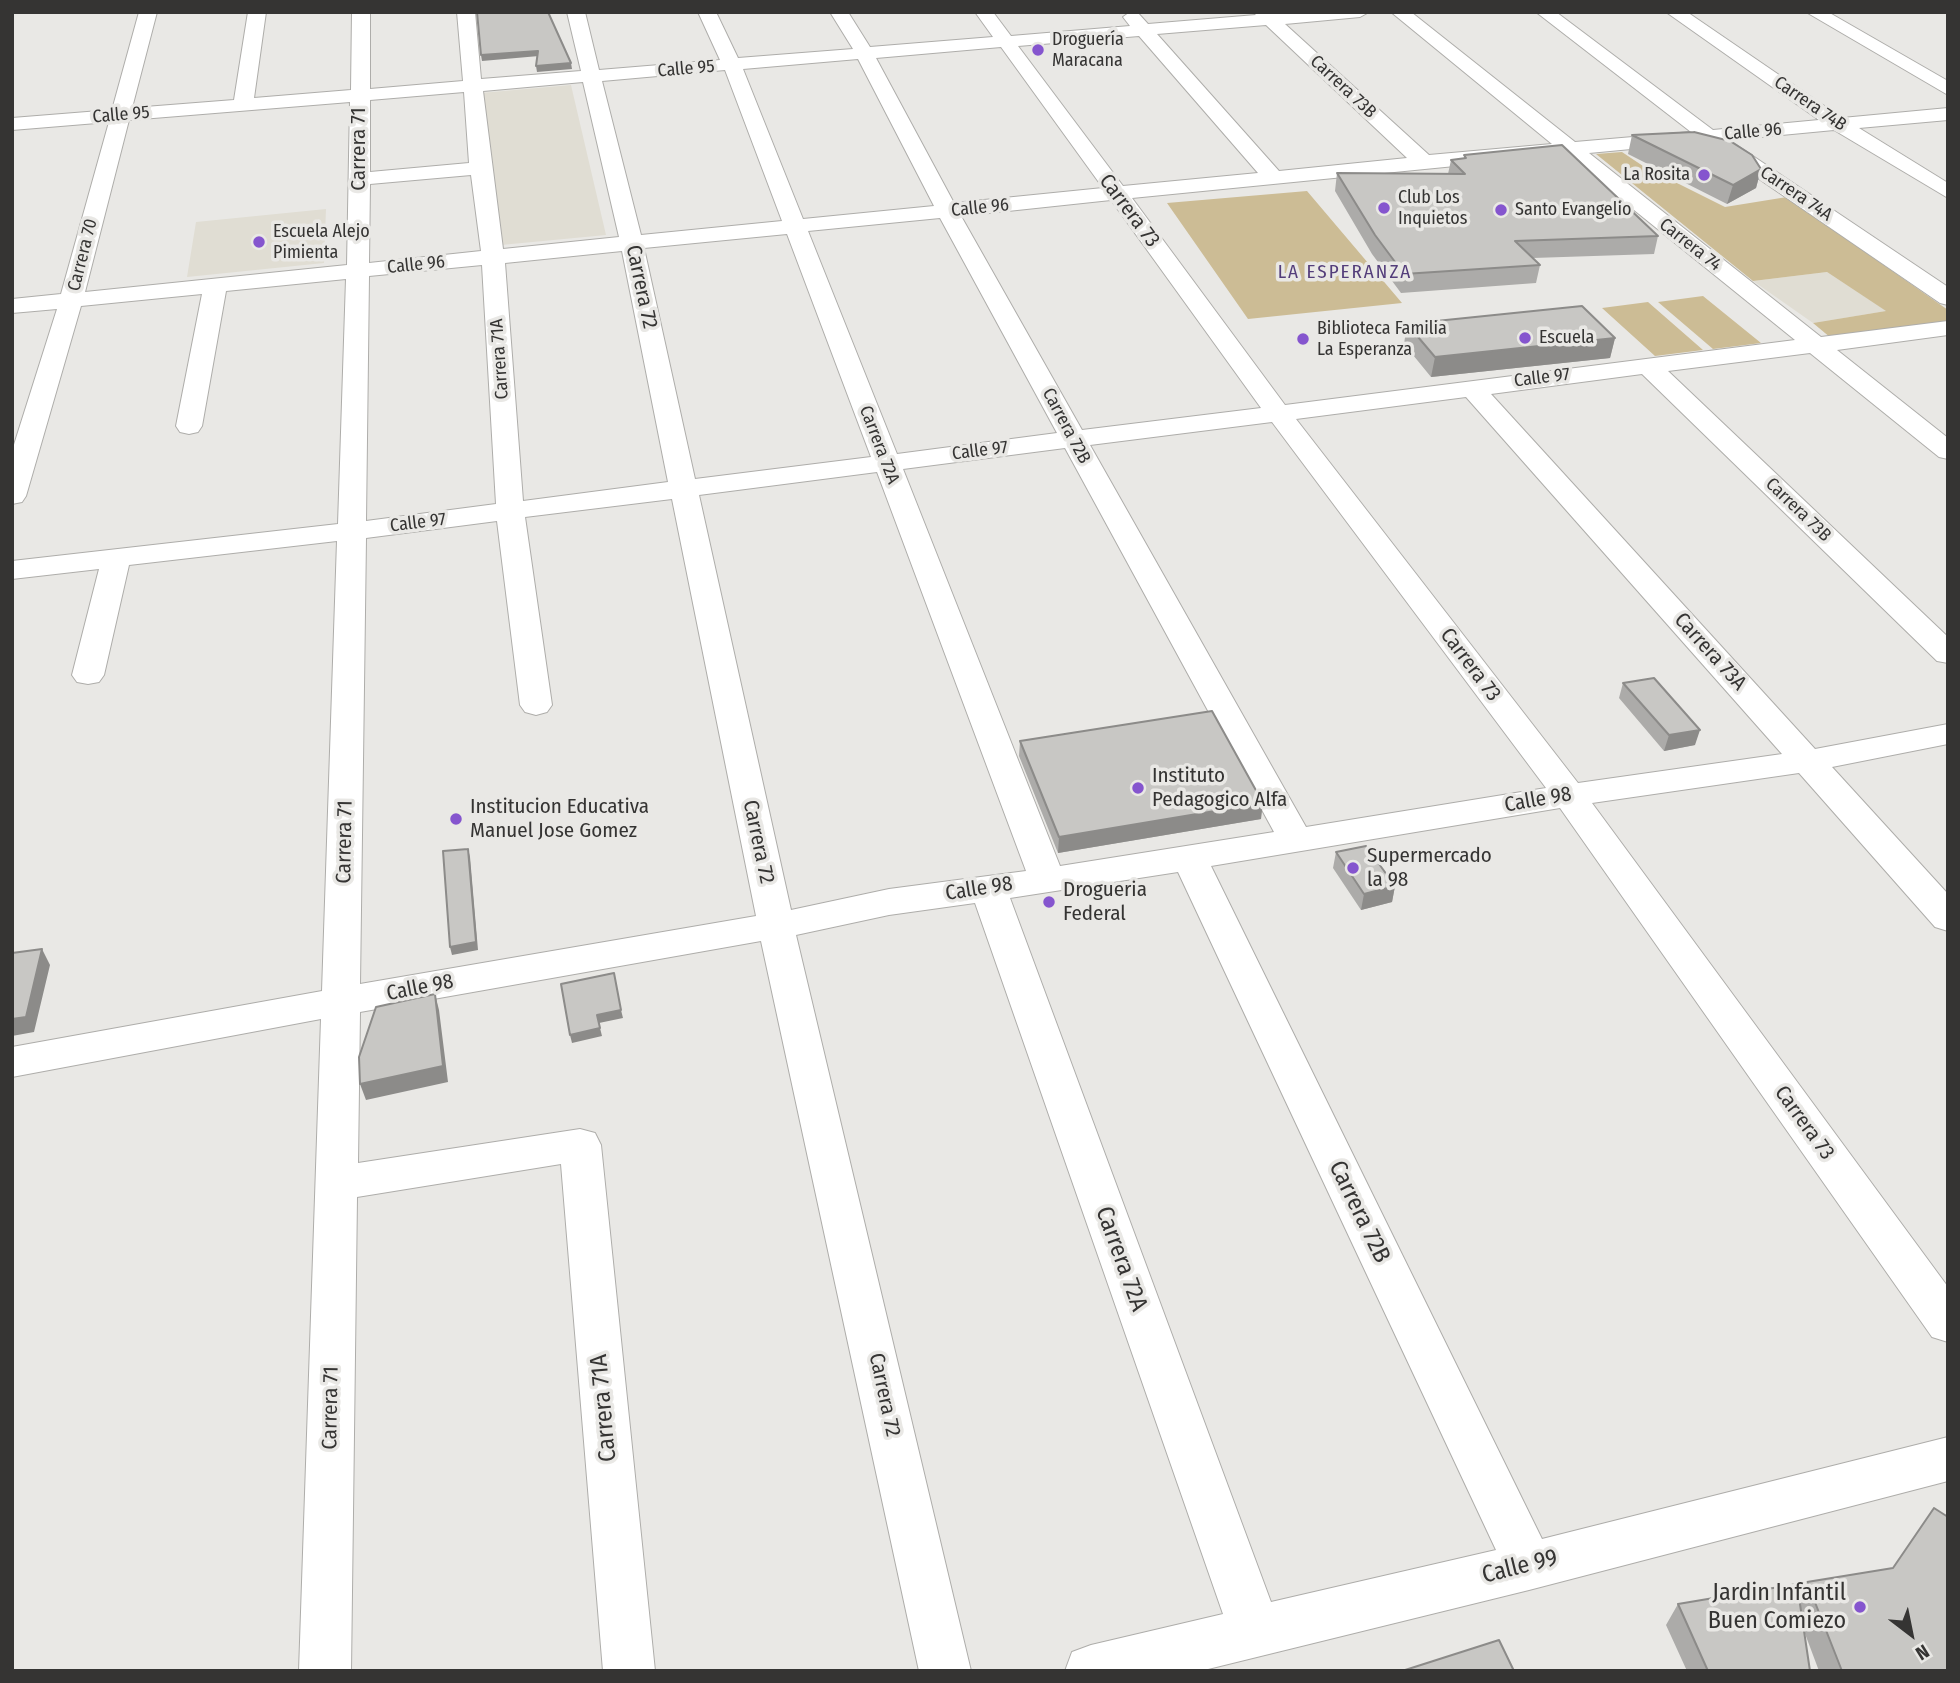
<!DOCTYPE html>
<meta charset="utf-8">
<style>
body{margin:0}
#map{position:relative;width:1960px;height:1683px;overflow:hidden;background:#e9e8e5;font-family:"Fira Sans Condensed",sans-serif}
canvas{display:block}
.frame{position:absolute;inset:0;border:14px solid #353433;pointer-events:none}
.north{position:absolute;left:1876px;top:1599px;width:70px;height:70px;-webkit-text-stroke:5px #e9e8e5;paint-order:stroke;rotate:148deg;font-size:19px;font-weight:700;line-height:28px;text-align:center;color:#353433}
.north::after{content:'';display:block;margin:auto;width:24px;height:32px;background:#353433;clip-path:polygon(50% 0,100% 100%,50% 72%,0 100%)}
</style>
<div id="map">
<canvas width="1960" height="1683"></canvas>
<div class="frame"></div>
<div class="north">N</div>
</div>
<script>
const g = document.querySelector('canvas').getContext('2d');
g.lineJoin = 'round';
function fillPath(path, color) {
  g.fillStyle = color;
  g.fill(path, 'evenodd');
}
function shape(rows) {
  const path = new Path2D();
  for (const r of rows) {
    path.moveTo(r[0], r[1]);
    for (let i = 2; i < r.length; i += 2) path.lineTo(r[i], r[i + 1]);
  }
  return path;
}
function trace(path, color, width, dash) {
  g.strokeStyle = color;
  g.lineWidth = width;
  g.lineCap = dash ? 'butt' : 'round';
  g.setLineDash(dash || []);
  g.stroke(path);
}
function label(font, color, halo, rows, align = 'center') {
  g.font = font + ' "Fira Sans Condensed",sans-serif';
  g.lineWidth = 7;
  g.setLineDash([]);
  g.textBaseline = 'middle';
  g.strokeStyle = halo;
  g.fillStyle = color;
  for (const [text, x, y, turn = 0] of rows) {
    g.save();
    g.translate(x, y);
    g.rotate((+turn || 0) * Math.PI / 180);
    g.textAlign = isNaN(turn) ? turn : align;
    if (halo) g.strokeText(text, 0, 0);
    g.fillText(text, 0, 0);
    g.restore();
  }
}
fillPath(shape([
 [571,85,606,235,501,245,481,93],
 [326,209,324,263,187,277,196,222],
 [1827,272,1887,311,1813,323,1753,281]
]), '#e0ddd3');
fillPath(shape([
 [1622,152,1643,166,1725,207,1787,197,1948,310,1948,323,1831,338,1813,323,1886,311,1827,272,1753,281,1596,154],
 [1307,191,1402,303,1248,319,1167,203],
 [1703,296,1761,343,1713,349,1658,302],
 [1648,302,1703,350,1655,356,1602,308]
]), '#ccbc95');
const minor = shape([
 [139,12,157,12,132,108,234,100,248,12,266,12,254,98,351,90,352,12,370,12,370,89,463,81,457,12,475,12,481,79,581,71,567,12,585,12,599,70,720,60,698,12,716,12,738,58,853,49,830,12,848,12,870,47,993,37,975,12,993,12,1011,36,1130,26,1123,17,1130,12,1138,13,1148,24,1256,15,1253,12,1369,12,1360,17,1285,24,1429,155,1552,144,1391,12,1411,12,1575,142,1691,132,1536,12,1556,12,1713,130,1819,120,1666,12,1687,12,1842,118,1948,108,1948,120,1859,128,1948,183,1948,198,1834,130,1729,140,1948,287,1948,305,1940,303,1705,142,1589,153,1821,337,1948,321,1948,335,1837,350,1948,438,1948,459,1939,457,1810,353,1668,371,1948,637,1948,663,1937,661,1642,374,1491,394,1815,749,1948,724,1948,744,1832,767,1948,894,1948,931,1935,927,1799,773,1592,803,1948,1287,1948,1342,1932,1337,1560,808,1211,866,1542,1539,1948,1437,1948,1481,1529,1590,1200,1671,1065,1671,1072,1652,1091,1645,1223,1614,975,903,889,915,796,935,971,1671,919,1671,761,941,360,1012,358,1163,580,1129,595,1133,601,1145,655,1671,603,1671,561,1164,357,1197,351,1671,299,1671,321,1019,12,1077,12,1047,322,991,337,541,129,565,104,675,99,682,88,684,77,682,72,675,99,569,12,579,12,561,338,524,346,279,226,291,202,426,198,432,189,434,180,432,176,426,202,294,81,306,26,496,22,502,12,504,12,451,57,309,12,313,12,299,61,294,109,122,12,130,12,118,112,110,139,12],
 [1266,25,1407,158,1279,171,1157,34,1266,25],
 [1139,36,1258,173,1123,186,1018,46,1139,36],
 [1001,47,1103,188,954,203,876,58,1001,47],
 [858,59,934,206,803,219,743,69,858,59],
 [725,70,782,221,641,235,602,81,725,70],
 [583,82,619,237,503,249,483,91,583,82],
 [464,92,469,163,370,172,370,100,464,92],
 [350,102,347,265,85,292,129,120,350,102],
 [1566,155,1795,340,1285,405,1132,198,1566,155],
 [471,175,481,251,369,263,370,184,471,175],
 [1111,200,1261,408,1082,430,961,216,1111,200],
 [940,218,1057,433,897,454,808,231,940,218],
 [787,234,871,457,695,479,644,248,787,234],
 [622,251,668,482,523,501,505,263,622,251],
 [482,265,496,504,366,521,369,276,482,265],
 [1466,397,1782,754,1578,783,1296,419,1466,397],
 [1272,422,1546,788,1306,827,1090,445,1272,422],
 [1065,448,1274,832,1060,866,903,469,1065,448],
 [877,472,1026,871,889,889,791,910,699,495,877,472],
 [672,499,756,916,360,984,366,538,497,521,520,705,525,712,536,715,547,712,552,705,525,517,672,499],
 [1178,872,1496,1550,1271,1602,1010,898,1178,872],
 [1806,12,1828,12,1948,81,1948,95,1806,12]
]);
trace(minor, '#aeadaa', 2);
fillPath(minor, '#fff');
fillPath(shape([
 [1632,135,1761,169,1756,188,1727,204,1628,154],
 [1464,155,1658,236,1654,254,1533,258,1540,265,1536,283,1401,293,1372,254,1335,191,1337,173,1448,174,1451,160,1464,158],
 [1407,324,1615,338,1610,358,1431,377,1404,344],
 [1623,683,1695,745,1664,751,1619,698],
 [1020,741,1261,819,1058,853,1019,756],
 [1336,852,1395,886,1392,902,1361,910,1333,868],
 [1807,1582,1948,1671,1819,1671,1804,1631,1810,1671,1687,1671,1666,1625,1678,1604,1798,1596]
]), '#acaba9');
fillPath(shape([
 [538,51,539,56,482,61,481,55],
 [571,63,572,69,537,72,536,66],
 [1761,169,1756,188,1727,204,1733,185],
 [1615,338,1610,358,1431,377,1435,357],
 [1700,730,1695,745,1664,751,1669,735],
 [1263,803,1261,819,1058,853,1059,837],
 [468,849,470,857,478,950,452,955,450,947],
 [1395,886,1392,902,1361,910,1364,894],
 [42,949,50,965,34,1032,12,1036,12,1019],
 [435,994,439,1010,448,1082,366,1100,360,1084],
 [621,1010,623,1018,599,1023,597,1015],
 [600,1028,602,1036,572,1043,570,1035]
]), '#8c8b89');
const building = shape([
 [477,12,548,12,571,63,536,66,538,51,481,55,477,12],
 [1694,132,1730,141,1752,155,1761,169,1733,185,1632,135,1694,132],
 [1562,145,1658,236,1515,241,1540,265,1404,274,1375,235,1337,173,1465,174,1451,160,1466,158,1464,155,1562,145],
 [1582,306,1615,338,1435,357,1407,324,1582,306],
 [1654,678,1700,730,1669,735,1623,683,1654,678],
 [1212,711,1263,803,1059,837,1020,741,1212,711],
 [1366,846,1395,886,1364,894,1336,852,1366,846],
 [468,849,476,942,450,947,443,851,468,849],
 [42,949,26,1017,12,1019,12,953,42,949],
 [614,973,621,1010,597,1015,600,1028,570,1035,561,984,614,973],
 [435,994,443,1066,360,1084,359,1057,376,1007,435,994],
 [1934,1508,1948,1517,1948,1671,1842,1671,1807,1582,1893,1568,1934,1508],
 [1797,1584,1810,1671,1708,1671,1678,1604,1797,1584],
 [1499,1640,1514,1671,1402,1671,1499,1640]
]);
fillPath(building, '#c8c7c4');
trace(building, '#8c8b89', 2);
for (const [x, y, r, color] of [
 [1038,50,7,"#8555ce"],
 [1704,175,7,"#8555ce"],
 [1384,208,7,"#8555ce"],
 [1501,210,7,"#8555ce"],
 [259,242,7,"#8555ce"],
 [1525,338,7,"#8555ce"],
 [1303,339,7,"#8555ce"],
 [1138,788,7,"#8555ce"],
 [456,819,7,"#8555ce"],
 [1353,868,7,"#8555ce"],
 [1049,902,7,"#8555ce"],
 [1860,1607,7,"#8555ce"]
]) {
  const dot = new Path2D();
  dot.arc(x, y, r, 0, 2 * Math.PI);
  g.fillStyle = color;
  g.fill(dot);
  trace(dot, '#e9e8e5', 2.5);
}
label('18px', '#353433', '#e9e8e5', [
 ["Droguería",1052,40],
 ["Maracana",1052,61],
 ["La Rosita",1690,175,"right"],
 ["Club Los",1398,198],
 ["Inquietos",1398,219],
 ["Santo Evangelio",1515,210],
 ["Escuela Alejo",273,232],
 ["Pimienta",273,253],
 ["Biblioteca Familia",1317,329],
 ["La Esperanza",1317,350],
 ["Escuela",1539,338]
], 'left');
label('18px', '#353433', '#e9e8e5', [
 ["Calle 95",686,69,-5],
 ["Carrera 73B",1343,87,43],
 ["Carrera 74B",1810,104,34],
 ["Calle 95",121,115,-5],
 ["Calle 96",1753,132,-5],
 ["Carrera 74A",1796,194,34],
 ["Calle 96",980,208,-6],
 ["Carrera 74",1690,245,38],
 ["Carrera 70",83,255,-76],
 ["Calle 96",416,265,-6],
 ["Carrera 71A",500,359,-94],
 ["Calle 97",1542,378,-7],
 ["Carrera 72B",1066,426,62],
 ["Carrera 72A",879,445,69],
 ["Calle 97",980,451,-7],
 ["Carrera 73B",1798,510,44],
 ["Calle 97",418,523,-7]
]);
g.letterSpacing = '2px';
label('19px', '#533d7a', '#e9e8e5', [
 ["LA ESPERANZA",1345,273]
]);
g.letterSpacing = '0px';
label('21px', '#353433', '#e9e8e5', [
 ["Carrera 71",359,149,-90],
 ["Carrera 73",1129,211,53],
 ["Carrera 72",641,287,78],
 ["Carrera 73A",1710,652,48],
 ["Carrera 73",1470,665,53],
 ["Calle 98",1538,800,-10],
 ["Carrera 71",345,842,-89],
 ["Carrera 72",758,842,78],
 ["Calle 98",979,889,-9],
 ["Calle 98",420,988,-11],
 ["Carrera 73",1804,1123,54],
 ["Carrera 72",884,1395,78],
 ["Carrera 71",331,1408,-89]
]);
label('21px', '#353433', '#e9e8e5', [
 ["Instituto",1152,776],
 ["Pedagogico Alfa",1152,800],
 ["Institucion Educativa",470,807],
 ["Manuel Jose Gomez",470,831],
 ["Supermercado",1367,856],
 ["la 98",1367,880],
 ["Drogueria",1063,890],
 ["Federal",1063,914]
], 'left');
label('24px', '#353433', '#e9e8e5', [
 ["Carrera 72B",1359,1212,64],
 ["Carrera 72A",1121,1259,70],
 ["Carrera 71A",604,1408,-95],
 ["Calle 99",1520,1567,-14]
]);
label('24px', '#353433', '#e9e8e5', [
 ["Jardin Infantil",1846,1593],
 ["Buen Comiezo",1846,1621]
], 'right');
</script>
